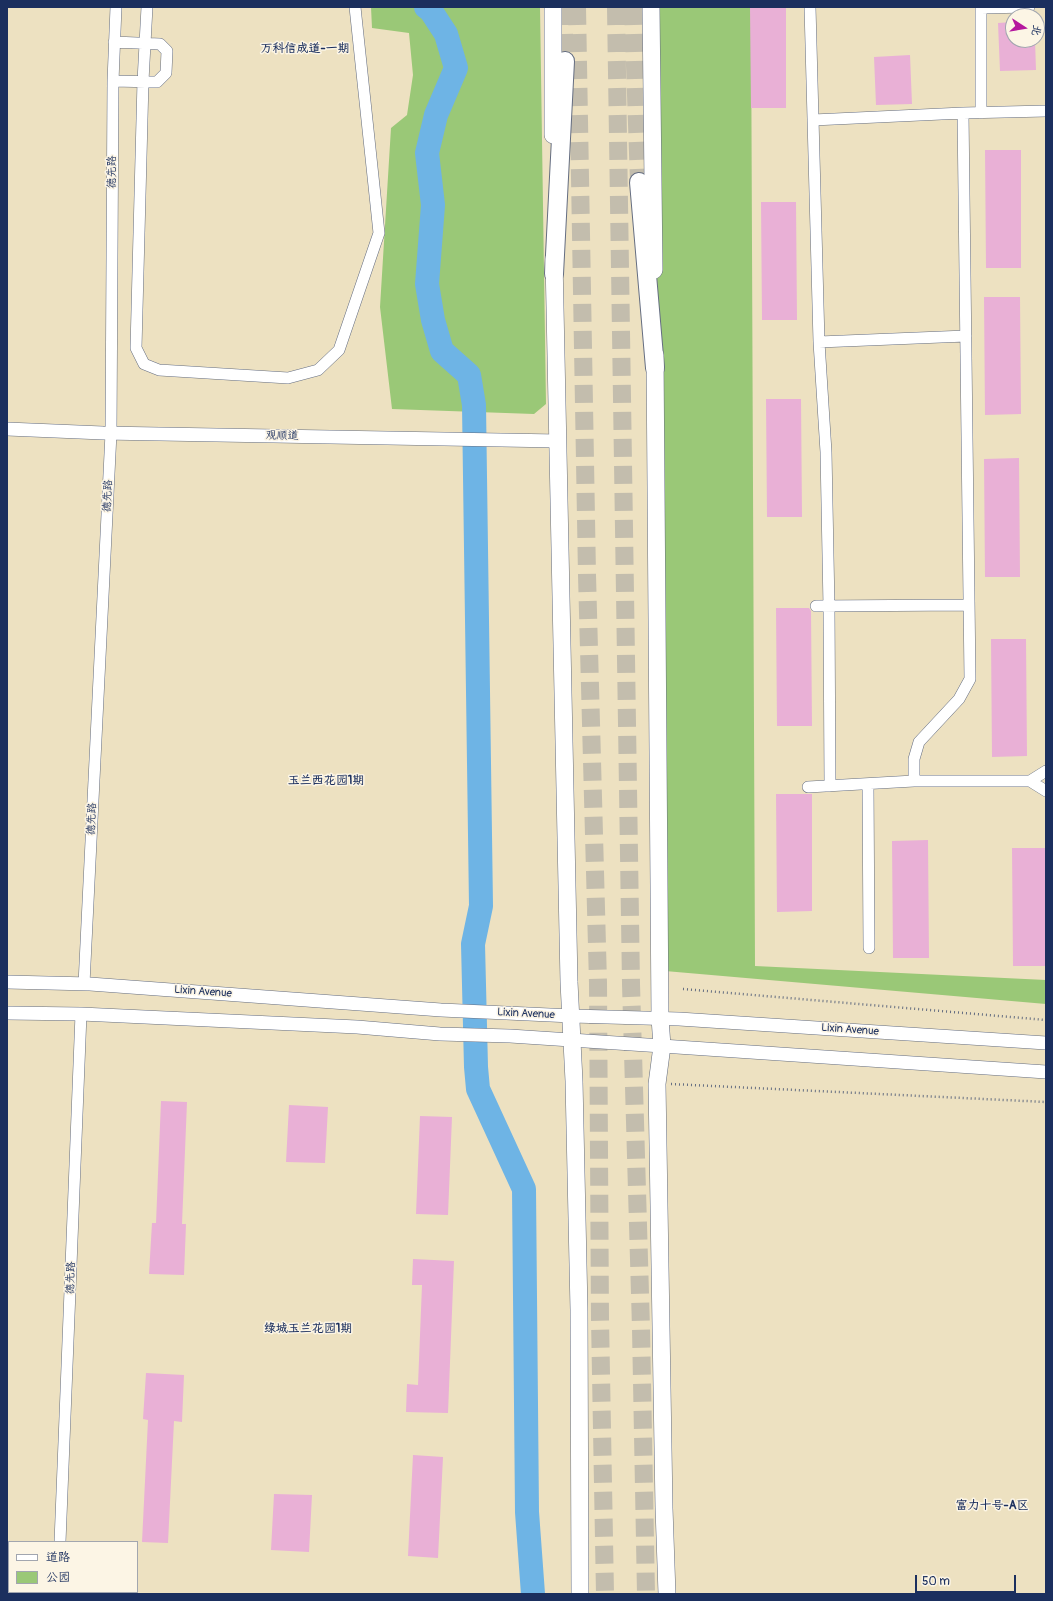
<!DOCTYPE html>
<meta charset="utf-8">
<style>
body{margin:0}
#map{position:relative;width:1053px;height:1601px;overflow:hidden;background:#ede1c1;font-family:Pangolin,"LXGW WenKai TC",sans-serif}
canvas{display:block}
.frame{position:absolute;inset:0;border:8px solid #1b2f5e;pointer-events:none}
.legend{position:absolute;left:8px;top:1541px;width:130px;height:52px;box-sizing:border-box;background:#fcf5e5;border:1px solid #a2a6af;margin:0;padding:5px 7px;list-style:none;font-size:12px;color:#1b2f5e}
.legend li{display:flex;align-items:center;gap:8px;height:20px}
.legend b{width:20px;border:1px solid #a2a6af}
.north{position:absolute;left:1005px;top:8px;width:40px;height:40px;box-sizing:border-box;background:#fcf5e5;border:1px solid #a2a6af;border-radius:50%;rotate:102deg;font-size:11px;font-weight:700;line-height:16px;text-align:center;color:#1b2f5e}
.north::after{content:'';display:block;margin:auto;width:14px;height:18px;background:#b5179e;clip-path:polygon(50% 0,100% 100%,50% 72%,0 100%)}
.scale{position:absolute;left:915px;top:1575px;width:101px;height:18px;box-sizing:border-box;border:2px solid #1b2f5e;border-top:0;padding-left:5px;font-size:12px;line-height:14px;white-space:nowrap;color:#1b2f5e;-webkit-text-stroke:3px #fcf5e5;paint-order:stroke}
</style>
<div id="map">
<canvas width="1053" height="1601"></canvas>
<div class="frame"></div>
<ul class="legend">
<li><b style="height:5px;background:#fff"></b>道路</li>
<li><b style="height:11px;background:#9ac877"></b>公园</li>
</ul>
<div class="north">北</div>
<div class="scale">50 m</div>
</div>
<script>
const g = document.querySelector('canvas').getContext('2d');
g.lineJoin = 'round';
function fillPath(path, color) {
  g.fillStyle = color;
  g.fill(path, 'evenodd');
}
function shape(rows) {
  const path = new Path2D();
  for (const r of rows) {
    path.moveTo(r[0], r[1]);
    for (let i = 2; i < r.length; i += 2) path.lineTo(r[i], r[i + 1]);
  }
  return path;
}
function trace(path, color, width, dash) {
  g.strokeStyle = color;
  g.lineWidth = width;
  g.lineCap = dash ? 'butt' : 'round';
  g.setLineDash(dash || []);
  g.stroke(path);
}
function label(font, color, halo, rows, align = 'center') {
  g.font = font + ' Pangolin,"LXGW WenKai TC",sans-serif';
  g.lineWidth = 3;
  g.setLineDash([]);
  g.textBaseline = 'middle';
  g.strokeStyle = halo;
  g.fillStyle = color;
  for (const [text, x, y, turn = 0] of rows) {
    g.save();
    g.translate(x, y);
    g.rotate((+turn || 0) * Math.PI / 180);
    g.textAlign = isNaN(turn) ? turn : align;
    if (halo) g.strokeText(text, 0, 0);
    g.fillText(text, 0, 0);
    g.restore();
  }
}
fillPath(shape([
 [371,7,540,7,546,404,534,414,392,409,380,307,391,128,407,115,413,75,409,33,372,28],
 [654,7,751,7,755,966,1046,980,1046,1004,665,971]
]), '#9ac877');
trace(shape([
 [426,7,431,11,446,34,456,68,436,115,427,153,433,205,427,284,433,320,442,351,469,375,474,405,481,906,473,944,476,1067,478,1089,524,1189,527,1512,533,1594]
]), '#6eb4e5', 24);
fillPath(shape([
 [750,7,786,7,786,108,751,108],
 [1013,22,1013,40,1035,40,1036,70,1000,71,998,23],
 [910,55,912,104,876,105,874,57],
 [985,150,1021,150,1021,268,986,268],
 [761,202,796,202,797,320,762,320],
 [984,297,1020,297,1021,414,985,415],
 [766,399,801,399,802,517,767,517],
 [1019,458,1020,577,985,577,984,459],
 [776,608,809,608,811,611,812,726,777,726],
 [991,639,1026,639,1027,756,992,757],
 [776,794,812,794,812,911,777,912],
 [928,840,929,958,893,958,892,841],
 [1012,848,1046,848,1046,966,1013,966],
 [161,1101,187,1102,182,1224,186,1224,184,1275,149,1274,152,1223,156,1223],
 [289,1105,328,1107,325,1163,286,1162],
 [420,1116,452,1117,448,1215,416,1214],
 [413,1259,454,1261,448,1413,406,1412,407,1384,418,1385,422,1285,412,1285],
 [146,1373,184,1375,182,1422,174,1421,168,1543,142,1542,148,1420,143,1419],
 [413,1455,443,1457,438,1558,408,1556],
 [274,1494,312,1495,309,1552,271,1550]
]), '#e9b0d6');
trace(shape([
 [563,7,565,61],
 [577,7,587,575,598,983,600,1319,605,1594],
 [616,7,631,984,641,1328,646,1594],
 [633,7,639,182]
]), '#c3bdad', 18, [18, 9]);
const minor = shape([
 [147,7,143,81,136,348,144,364,159,370,288,378,318,370,339,350,379,233,355,7],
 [810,7,819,342,966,336],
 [981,8,1029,7],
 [113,81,157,82,166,73,167,51,160,44,114,42],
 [981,113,981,7],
 [813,120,963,113,1046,111],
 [819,342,826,452,829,607,830,786],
 [816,606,969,605],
 [914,781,914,759,919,742,959,699,970,679,963,113],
 [1030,781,1046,771],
 [868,784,869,948],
 [808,787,914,781,1030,781,1046,791],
 [84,984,111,433,113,81,116,7],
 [60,1542,81,1014],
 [58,1594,58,1592]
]);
const tertiary = shape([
 [7,429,103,433,558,441],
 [7,982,90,984,441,1010,572,1016,679,1019,1046,1043],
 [7,1013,81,1014,357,1027,440,1034,510,1036,662,1046,1046,1072],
 [7,1590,9,1590],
 [92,1592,129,1594]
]);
const primary = shape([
 [553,7,553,135],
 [651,7,654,270],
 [554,259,569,982,574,1081,579,1310,580,1594],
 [655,355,660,1018,662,1046,657,1084,664,1508,667,1594]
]);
const trunk = shape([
 [639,182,655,368],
 [554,274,565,61]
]);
trace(minor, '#646d81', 12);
trace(tertiary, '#646d81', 14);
trace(primary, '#646d81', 18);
trace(trunk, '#646d81', 20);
trace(shape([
 [683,989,1046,1020],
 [671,1084,1046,1102]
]), '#646d81', 2.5, [1, 3]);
trace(minor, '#fff', 11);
trace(tertiary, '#fff', 13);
trace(primary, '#fff', 17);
trace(trunk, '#fff', 18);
label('11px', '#1b2f5e', '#fcf5e5', [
 ["德先路",112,172,-90],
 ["观顺道",282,436,1],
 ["德先路",108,496,-87],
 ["德先路",92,819,-87],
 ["Lixin Avenue",203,992,4],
 ["Lixin Avenue",526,1014,3],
 ["Lixin Avenue",850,1030,4],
 ["德先路",71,1278,-88]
]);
label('bold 12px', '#1b2f5e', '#fcf5e5', [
 ["万科信成道-一期",305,49],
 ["玉兰西花园1期",326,781],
 ["绿城玉兰花园1期",308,1329],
 ["富力十号-A区",992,1506]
]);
</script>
